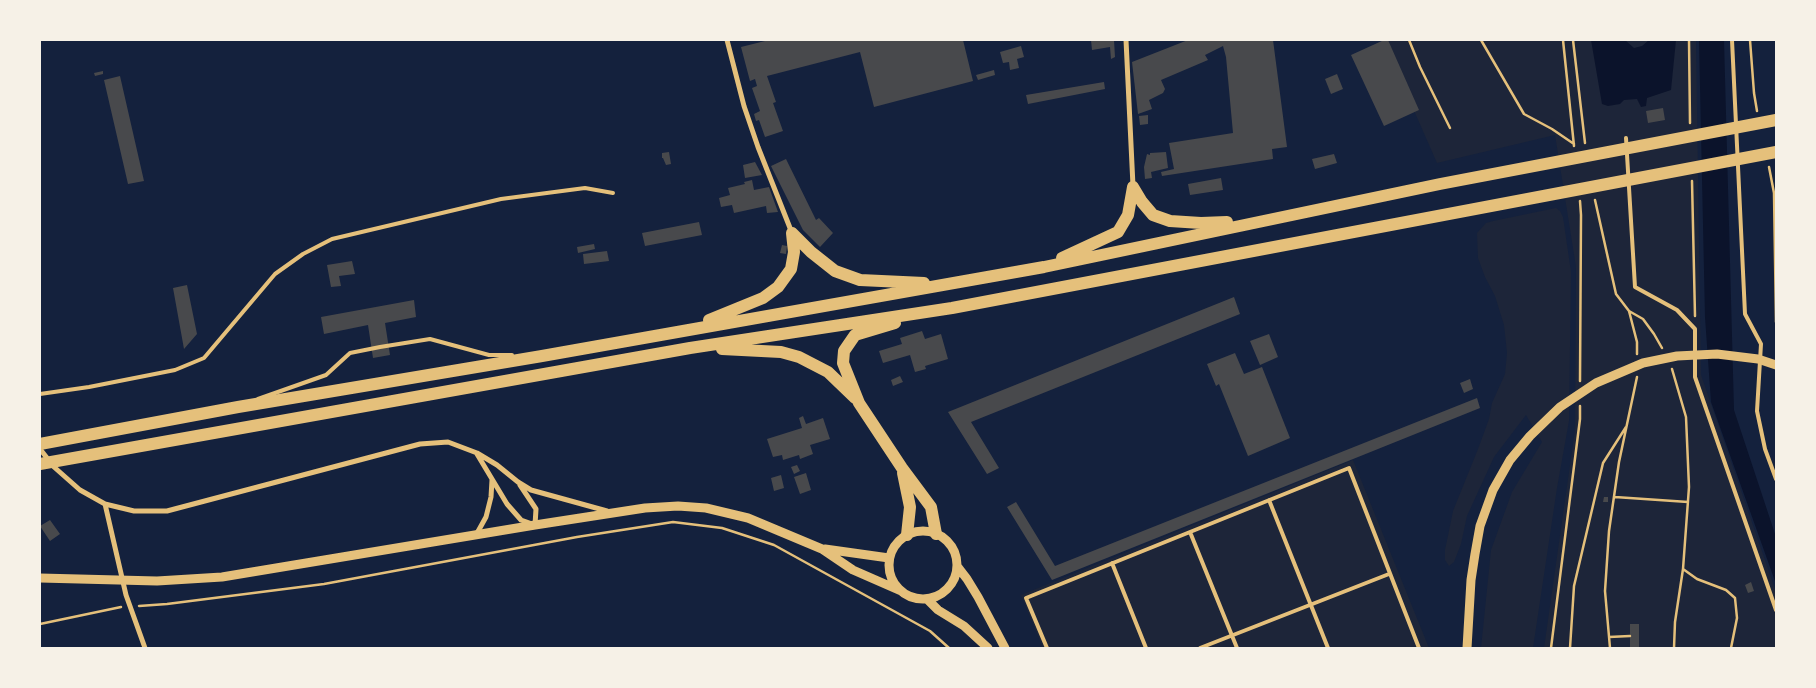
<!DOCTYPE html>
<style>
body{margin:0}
#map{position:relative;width:1816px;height:688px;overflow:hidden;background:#14213d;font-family:"PT Sans Narrow",sans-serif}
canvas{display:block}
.frame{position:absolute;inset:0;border:41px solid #f6f1e7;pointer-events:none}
</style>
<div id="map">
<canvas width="1816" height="688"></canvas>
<div class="frame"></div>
</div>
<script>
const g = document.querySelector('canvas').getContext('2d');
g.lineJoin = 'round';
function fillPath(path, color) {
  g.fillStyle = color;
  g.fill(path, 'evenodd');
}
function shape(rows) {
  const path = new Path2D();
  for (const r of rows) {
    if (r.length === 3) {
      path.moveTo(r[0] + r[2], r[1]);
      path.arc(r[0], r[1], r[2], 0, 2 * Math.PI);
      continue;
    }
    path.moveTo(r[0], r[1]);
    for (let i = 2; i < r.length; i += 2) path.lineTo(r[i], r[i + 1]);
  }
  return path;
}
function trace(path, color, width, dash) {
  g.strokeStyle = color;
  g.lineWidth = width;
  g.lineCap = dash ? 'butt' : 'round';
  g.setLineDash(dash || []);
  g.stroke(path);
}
fillPath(shape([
 [1383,40,1696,40,1701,375,1776,592,1776,648,1544,648,1575,430,1576,267,1555,135,1437,163],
 [1556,208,1560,211,1563,217,1571,272,1569,421,1557,488,1533,648,1481,648,1491,550,1512,492,1542,442,1526,415,1494,457,1467,516,1461,544,1454,562,1449,566,1445,560,1445,550,1453,511,1478,449,1489,419,1492,403,1505,374,1507,353,1504,325,1495,296,1485,277,1478,258,1477,233,1486,223,1493,221],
 [1353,460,1429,648,1043,648,1021,595]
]), '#1d2539');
fillPath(shape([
 [1591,40,1625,40,1634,48,1642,46,1649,40,1676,40,1671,90,1647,98,1646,106,1641,107,1637,99,1624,100,1620,104,1608,106,1602,104],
 [1699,40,1724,40,1734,410,1776,537,1776,584,1711,402,1705,317]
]), '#0b132b');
fillPath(shape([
 [769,40,963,40,973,81,874,107,860,52,767,76,776,102,773,103,783,131,765,137,759,120,756,121,754,114,760,111,752,88,757,86,755,79,750,81,741,47],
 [1091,40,1114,40,1115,57,1111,59,1110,47,1092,50],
 [1188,40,1273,40,1287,147,1272,149,1273,159,1162,176,1161,172,1174,169,1169,143,1233,133,1226,57,1223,46,1205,55,1208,60,1161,80,1165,89,1163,93,1149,100,1152,109,1138,114,1132,62],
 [1384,40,1388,40,1419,110,1384,126,1351,55],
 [1021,46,1024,57,1017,59,1019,68,1010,70,1009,62,1003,63,1000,52],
 [994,70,995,75,978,80,976,75],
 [103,71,103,74,95,76,94,73],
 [1337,74,1343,89,1331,94,1325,79],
 [120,76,144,181,128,184,104,80],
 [1104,82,1105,89,1028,104,1026,95],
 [1663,108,1665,120,1648,123,1646,111],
 [1148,115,1148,124,1140,125,1139,116],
 [669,152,671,164,666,165,663,158,662,158,662,153],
 [1166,152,1168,168,1151,172,1152,178,1145,179,1144,167,1147,154,1150,155,1150,153],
 [1334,154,1337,163,1315,169,1312,159],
 [786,159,816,220,819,218,833,233,820,247,803,230,771,166],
 [755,162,762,175,745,178,743,165],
 [1221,178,1223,190,1190,195,1188,184],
 [752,180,754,190,769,187,778,212,767,213,766,206,734,213,732,205,721,207,719,198,730,195,728,188,745,184,744,182],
 [699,222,702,235,645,246,642,233],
 [594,244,595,249,578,253,577,247],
 [782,245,787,246,786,254,780,253],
 [607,251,609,261,584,264,583,254],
 [352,261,355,274,339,276,341,286,331,287,327,265],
 [187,285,197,334,184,349,173,288],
 [1234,297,1240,314,971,422,999,468,987,474,948,412],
 [414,300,416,317,385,323,390,355,373,358,368,325,324,334,321,317],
 [922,331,925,339,941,334,948,359,925,366,926,369,915,372,910,355,883,363,879,351,902,344,900,338],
 [1269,334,1278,357,1260,365,1250,341],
 [1235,353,1244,374,1262,367,1290,438,1248,456,1219,384,1216,386,1207,364],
 [900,376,903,382,893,386,891,380],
 [1470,379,1473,389,1464,393,1460,383],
 [1477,398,1480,408,1052,580,1007,507,1016,502,1055,566],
 [803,416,806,424,823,418,830,439,810,445,813,454,800,459,799,455,783,460,782,455,773,457,767,439,802,428,799,418],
 [797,465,800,471,794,474,791,467],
 [806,473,811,490,800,494,794,477],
 [781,475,784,488,774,491,771,478],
 [1604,497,1608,497,1608,502,1603,502],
 [50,520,60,534,50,541,40,526],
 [1751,582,1754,591,1748,593,1745,585],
 [1630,624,1639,624,1639,648,1630,648]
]), '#48494c');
trace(shape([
 [1409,40,1420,67,1450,128],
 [1481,40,1524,114,1552,129,1574,144],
 [1563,40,1574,146],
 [1573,40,1585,143],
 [1689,40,1690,123],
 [1750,40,1754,93,1757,111],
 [1769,167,1774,193,1776,322],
 [1692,181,1695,316],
 [1595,200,1616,294,1629,311,1637,342,1637,354],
 [1580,201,1581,215,1580,381],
 [1629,311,1643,319,1654,334,1662,348],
 [1672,369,1686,417,1689,487,1683,569,1697,579,1726,590,1735,598,1737,618,1731,648],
 [1615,497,1688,502],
 [139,606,167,604,324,584,577,537,673,522,722,528,774,545,930,631,949,648],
 [40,624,121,607],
 [1609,637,1630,636],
 [1551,648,1580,419,1580,406],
 [1570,648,1574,586,1603,463,1626,427],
 [1610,648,1605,591,1609,531,1619,462,1637,377],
 [1674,648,1675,622,1683,569]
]), '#e5c07b', 2.5);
trace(shape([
 [1732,40,1745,314,1761,344,1757,411,1765,449,1776,479],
 [1626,138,1635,287,1677,310,1695,329,1695,377,1776,610],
 [40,394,89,387,175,370,204,358,275,274,303,254,332,239,501,199,585,188,613,193],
 [258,399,326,375,350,353,380,347,430,339,489,355,512,355],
 [1269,500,1328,648],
 [1190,532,1237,648],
 [1112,563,1146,648],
 [1047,648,1026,598,1349,468,1419,648],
 [1200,648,1389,574]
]), '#e5c07b', 4);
trace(shape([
 [727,40,744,106,758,147,792,233],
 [1126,40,1133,186],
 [40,449,54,467,80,490,105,504,134,511,167,511,420,444,448,442,477,453,497,465,518,482,531,490,607,511],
 [477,454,507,504,521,520,535,525,536,509,520,485],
 [105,504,126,595,145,648],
 [476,535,486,517,491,497,492,480]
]), '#e5c07b', 5);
trace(shape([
 [923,565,34],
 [825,549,889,558],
 [957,566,967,579,978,597,1005,648],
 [40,578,157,581,222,577,535,525,645,508,678,506,706,508,748,518,822,549,853,570,901,591],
 [927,599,938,610,964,626,988,648],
 [1467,648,1471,580,1475,554,1480,526,1493,490,1510,460,1530,436,1560,407,1596,383,1643,363,1677,356,1717,354,1758,359,1776,365]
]), '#e5c07b', 9);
trace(shape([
 [1133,187,1142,202,1153,215,1170,221,1201,223,1227,222],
 [792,233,811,252,835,271,860,280,924,283],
 [1062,258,1118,232,1128,215,1133,187],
 [709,320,763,298,778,287,791,269,794,252,792,233],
 [895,323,855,335,844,351,843,363,859,403,902,468,931,507,936,534],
 [722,349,781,352,799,357,828,372,855,398],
 [40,444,238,407,542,356,1044,267,1440,184,1776,120],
 [40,464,690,348,952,308,1776,152],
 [903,473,910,507,907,535]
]), '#e5c07b', 12);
</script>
